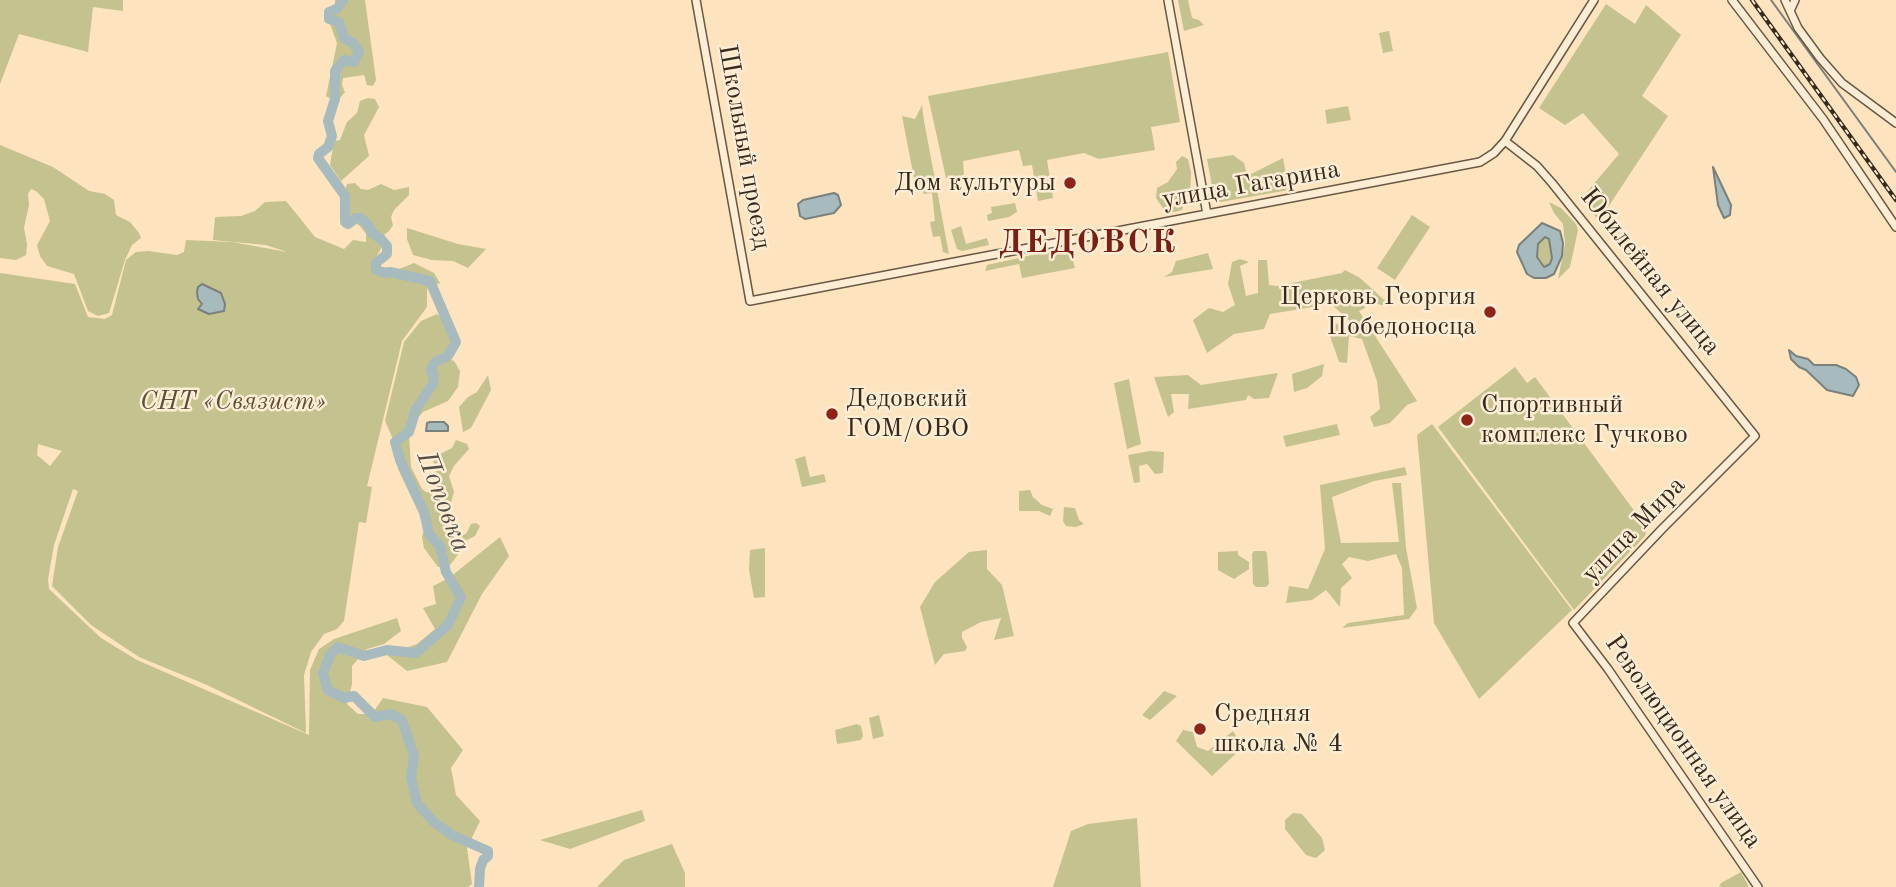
<!DOCTYPE html>
<meta charset="utf-8">
<style>
body{margin:0}
canvas{display:block;background:#fde3be}
</style>
<canvas width="1896" height="887"></canvas>
<script>
const g = document.querySelector('canvas').getContext('2d');
g.lineJoin = 'round';
function fillPath(path, color) {
  g.fillStyle = color;
  g.fill(path, 'evenodd');
}
function shape(rows) {
  const path = new Path2D();
  for (const r of rows) {
    path.moveTo(r[0], r[1]);
    for (let i = 2; i < r.length; i += 2) path.lineTo(r[i], r[i + 1]);
  }
  return path;
}
function trace(path, color, width, dash) {
  g.strokeStyle = color;
  g.lineWidth = width;
  g.lineCap = dash ? 'butt' : 'round';
  g.setLineDash(dash || []);
  g.stroke(path);
}
function label(font, color, halo, rows, align = 'center') {
  g.font = font + ' "Old Standard TT",serif';
  g.lineWidth = 5;
  g.setLineDash([]);
  g.textBaseline = 'middle';
  g.strokeStyle = halo;
  g.fillStyle = color;
  for (const [text, x, y, turn = 0] of rows) {
    g.save();
    g.translate(x, y);
    g.rotate((+turn || 0) * Math.PI / 180);
    g.textAlign = isNaN(turn) ? turn : align;
    if (halo) g.strokeText(text, 0, 0);
    g.fillText(text, 0, 0);
    g.restore();
  }
}
fillPath(shape([
 [0,0,123,0,123,11,93,7,88,52,19,34,0,84],
 [335,0,365,0,376,80,373,86,367,85,364,75,343,78,342,85,345,92,340,98,332,100,326,96,337,43,329,21,335,5],
 [1178,0,1188,0,1192,18,1199,20,1204,25,1184,31],
 [1606,4,1635,24,1646,5,1681,35,1642,96,1668,116,1599,221,1581,199,1619,154,1583,113,1565,125,1539,108],
 [1389,31,1393,51,1383,53,1379,33],
 [1168,52,1180,122,1151,127,1155,150,1099,159,1084,153,1047,160,1053,198,1038,201,1032,165,1023,166,1019,150,963,161,964,175,946,178,928,96],
 [368,98,375,99,379,107,364,135,369,156,341,181,330,165,334,141,340,140,347,122,357,113,360,101],
 [922,105,924,121,949,254,943,252,940,236,933,237,930,222,935,221,932,193,924,194,914,178,902,116,915,119],
 [1348,106,1351,120,1327,124,1325,110],
 [0,145,53,167,89,191,105,194,114,200,116,215,130,222,139,233,141,238,132,245,125,260,109,313,98,316,88,311,74,274,47,266,40,256,37,245,50,221,44,199,36,191,31,189,28,194,29,205,24,228,27,244,26,255,16,260,0,258],
 [1233,155,1244,163,1247,176,1283,158,1289,190,1215,203,1207,159],
 [1182,156,1188,159,1191,172,1190,202,1184,204,1182,210,1167,214,1156,198,1157,188,1168,182,1177,169,1176,162],
 [355,183,361,189,368,190,381,184,394,190,409,187,409,195,394,210,391,217,393,225,389,231,384,235,381,241,383,245,374,261,379,267,399,269,414,263,434,273,440,283,427,289,427,307,402,341,367,486,372,487,366,523,359,522,344,621,337,629,324,634,311,652,304,675,306,733,207,685,139,657,91,625,52,586,58,547,78,491,73,489,54,545,48,579,49,589,101,638,137,660,309,735,310,670,319,649,334,639,397,618,401,631,384,644,367,649,352,666,352,684,347,704,358,714,372,714,383,698,427,707,463,750,451,768,456,795,480,821,467,848,472,884,468,887,0,887,0,273,75,284,88,317,105,319,112,315,126,260,136,252,148,251,177,255,184,252,186,240,232,242,287,252,266,245,213,240,215,217,241,216,255,211,265,202,286,201,315,237,344,249,353,240,366,242,366,234,360,226,345,216,341,205,347,184],
 [38,444,62,451,50,466,37,455],
 [1549,202,1561,208,1576,224,1578,230,1570,267,1558,279,1565,244,1563,224,1554,213],
 [1015,203,1017,212,1009,217,988,221,987,215,992,213,991,207],
 [1412,215,1430,227,1395,280,1377,268],
 [961,226,966,244,987,238,989,245,962,251,957,249,951,230],
 [407,228,458,244,486,249,468,268,453,261,432,260,413,255,407,239],
 [1545,237,1549,239,1551,245,1552,258,1550,265,1544,267,1537,257,1538,244],
 [1069,247,1075,268,1022,278,1019,264,985,271,987,265],
 [1208,253,1213,269,1164,277,1172,272,1176,261],
 [1240,259,1249,262,1240,266,1246,296,1258,293,1258,260,1267,260,1269,285,1277,286,1342,273,1345,270,1360,278,1392,307,1372,303,1366,297,1365,308,1359,311,1417,401,1407,405,1390,423,1374,427,1370,417,1380,409,1377,381,1362,339,1349,336,1347,363,1339,362,1328,330,1332,321,1345,329,1352,323,1331,304,1270,314,1264,329,1234,334,1207,353,1193,320,1209,308,1223,312,1235,305,1228,284,1232,262],
 [437,314,446,321,447,332,452,342,447,352,448,359,454,361,460,371,458,387,448,401,423,412,416,420,409,435,411,467,422,489,426,492,442,493,433,461,436,456,452,448,456,440,467,444,469,449,454,466,449,476,454,492,448,513,453,528,461,535,466,534,471,524,476,523,480,526,475,536,463,542,460,552,450,565,444,567,438,567,424,548,422,537,425,526,398,469,393,439,385,421,404,342,421,321],
 [1324,364,1322,376,1307,388,1294,392,1292,374],
 [1515,367,1527,383,1535,377,1647,528,1645,536,1574,610,1438,427],
 [1278,373,1269,398,1254,399,1248,395,1246,400,1188,409,1189,394,1171,394,1174,412,1168,417,1154,377,1188,375,1201,385],
 [488,375,491,390,471,428,463,432,459,407,468,397,477,392],
 [1129,379,1141,444,1127,449,1114,383],
 [1337,424,1340,435,1286,447,1283,436],
 [1432,424,1572,610,1479,699,1434,623,1417,435],
 [1150,451,1164,452,1163,473,1155,474,1147,464,1139,466,1140,482,1134,483,1128,455],
 [805,456,810,477,824,474,826,482,802,487,795,459],
 [1405,467,1407,475,1374,481,1332,497,1341,543,1399,542,1392,483,1401,483,1406,548,1417,608,1409,619,1342,628,1348,623,1404,615,1402,568,1396,554,1368,561,1349,557,1342,564,1352,578,1341,588,1340,607,1326,590,1312,600,1286,603,1289,586,1308,589,1325,549,1320,485],
 [1030,490,1033,497,1042,505,1053,509,1050,516,1039,511,1019,511,1019,491],
 [1064,507,1075,508,1079,520,1084,524,1076,527,1066,526,1063,521],
 [500,537,509,556,482,594,447,662,407,671,387,655,417,644,435,629,423,608,436,604,433,586,449,578],
 [765,548,765,597,754,598,749,570,750,550],
 [987,550,987,569,1002,585,1014,636,994,640,1001,618,981,622,962,632,962,638,967,647,965,651,944,654,935,665,920,607,935,582,969,552],
 [1238,551,1238,555,1249,562,1249,569,1234,579,1218,570,1218,552],
 [1254,551,1265,551,1267,553,1269,584,1266,587,1256,587,1253,584,1252,554],
 [1164,691,1177,696,1150,720,1142,715],
 [879,715,884,736,873,739,869,718],
 [857,724,861,726,863,736,861,740,837,744,835,730],
 [1183,730,1193,732,1197,747,1208,751,1233,731,1243,747,1212,776,1176,741],
 [642,810,645,821,570,849,540,840],
 [1293,813,1302,814,1322,838,1325,850,1316,858,1306,855,1285,829,1285,820],
 [1137,818,1141,887,1053,887,1071,831,1088,824],
 [672,844,685,873,685,887,597,887,624,860],
 [1741,872,1749,887,1719,887,1721,883]
]), '#c4c28e');
const water = shape([
 [1713,167,1731,205,1730,215,1724,218,1718,205,1713,167],
 [834,193,838,195,841,205,834,213,805,219,800,216,798,204,803,200,834,193],
 [1542,223,1560,231,1563,243,1562,256,1554,274,1546,278,1534,278,1527,274,1517,252,1519,245,1542,223],
 [1545,237,1549,239,1552,258,1550,264,1544,267,1537,257,1538,244,1545,237],
 [202,284,221,293,225,304,224,311,209,314,198,309,202,304,198,299,197,292,198,287,202,284],
 [1789,350,1796,356,1808,359,1814,365,1836,365,1846,369,1856,377,1859,385,1853,396,1827,390,1806,370,1799,367,1791,359,1789,350],
 [430,422,444,422,448,426,448,431,426,431,427,423,430,422]
]);
fillPath(water, '#a7bbbe');
trace(water, '#7a817d', 2);
trace(shape([
 [1771,0,1896,172]
]), '#7a817d', 2);
trace(shape([
 [343,0,338,8,329,12,329,19,339,22,344,38,352,42,359,51,354,62,344,60,335,71,335,99,328,121,332,136,328,147,319,154,318,158,345,196,345,222,348,224,356,218,361,218,369,226,372,233,381,239,387,246,387,254,376,263,376,270,385,273,390,272,430,281,456,342,448,356,435,362,431,370,434,377,433,384,416,409,409,432,395,442,400,460,424,512,429,534,440,546,446,572,461,597,448,625,416,653,387,650,364,656,338,647,330,655,323,674,328,690,344,698,354,696,375,717,391,714,402,720,414,756,411,778,417,803,434,822,452,835,488,851,488,856,483,860,480,869,479,887]
]), '#a7bbbe', 10);
const tertiary = shape([
 [696,0,750,301,1480,162,1494,153,1505,141,1594,0],
 [1168,0,1207,214],
 [1732,0,1823,119,1896,227],
 [1785,0,1798,28,1820,58,1842,83,1896,123],
 [1790,11,1795,0],
 [1505,141,1537,166,1552,183,1755,436,1662,529,1573,623,1608,669,1758,887]
]);
trace(tertiary, '#685844', 10);
trace(tertiary, '#feedd5', 7);
const rail = shape([
 [1752,0,1896,200]
]);
trace(rail, '#372a1c', 4.5);
trace(rail, '#feedd5', 2, [5]);
for (const [x, y, r, color] of [
 [1070,183,7,"#8f2418"],
 [1490,312,7,"#8f2418"],
 [832,414,7,"#8f2418"],
 [1467,420,7,"#8f2418"],
 [1200,729,7,"#8f2418"]
]) {
  const dot = new Path2D();
  dot.arc(x, y, r, 0, 2 * Math.PI);
  g.fillStyle = color;
  g.fill(dot);
  trace(dot, '#feedd5', 2.5);
}
label('26px', '#372a1c', '#feedd5', [
 ["Школьный проезд",744,147,80],
 ["улица Гагарина",1251,185,-10],
 ["Юбилейная улица",1650,272,51],
 ["улица Мира",1634,530,-46],
 ["Революционная улица",1683,742,55]
]);
label('26px', '#372a1c', '#feedd5', [
 ["Дом культуры",1056,183,"right"],
 ["Церковь Георгия",1476,297,"right"],
 ["Победоносца",1476,327,"right"],
 ["Дедовский",846,399],
 ["ГОМ/ОВО",846,429],
 ["Спортивный",1481,405],
 ["комплекс Гучково",1481,435],
 ["Средняя",1214,714],
 ["школа № 4",1214,744]
], 'left');
label('italic 26px', '#5a5038', '#feedd5', [
 ["СНТ «Связист»",233,402]
]);
label('italic 28px', '#534e44', '#feedd5', [
 ["Поповка",443,502,69]
]);
g.letterSpacing = '2px';
label('bold 33px', '#7a1f14', '#feedd5', [
 ["ДЕДОВСК",1088,243]
]);
g.letterSpacing = '0px';
</script>
